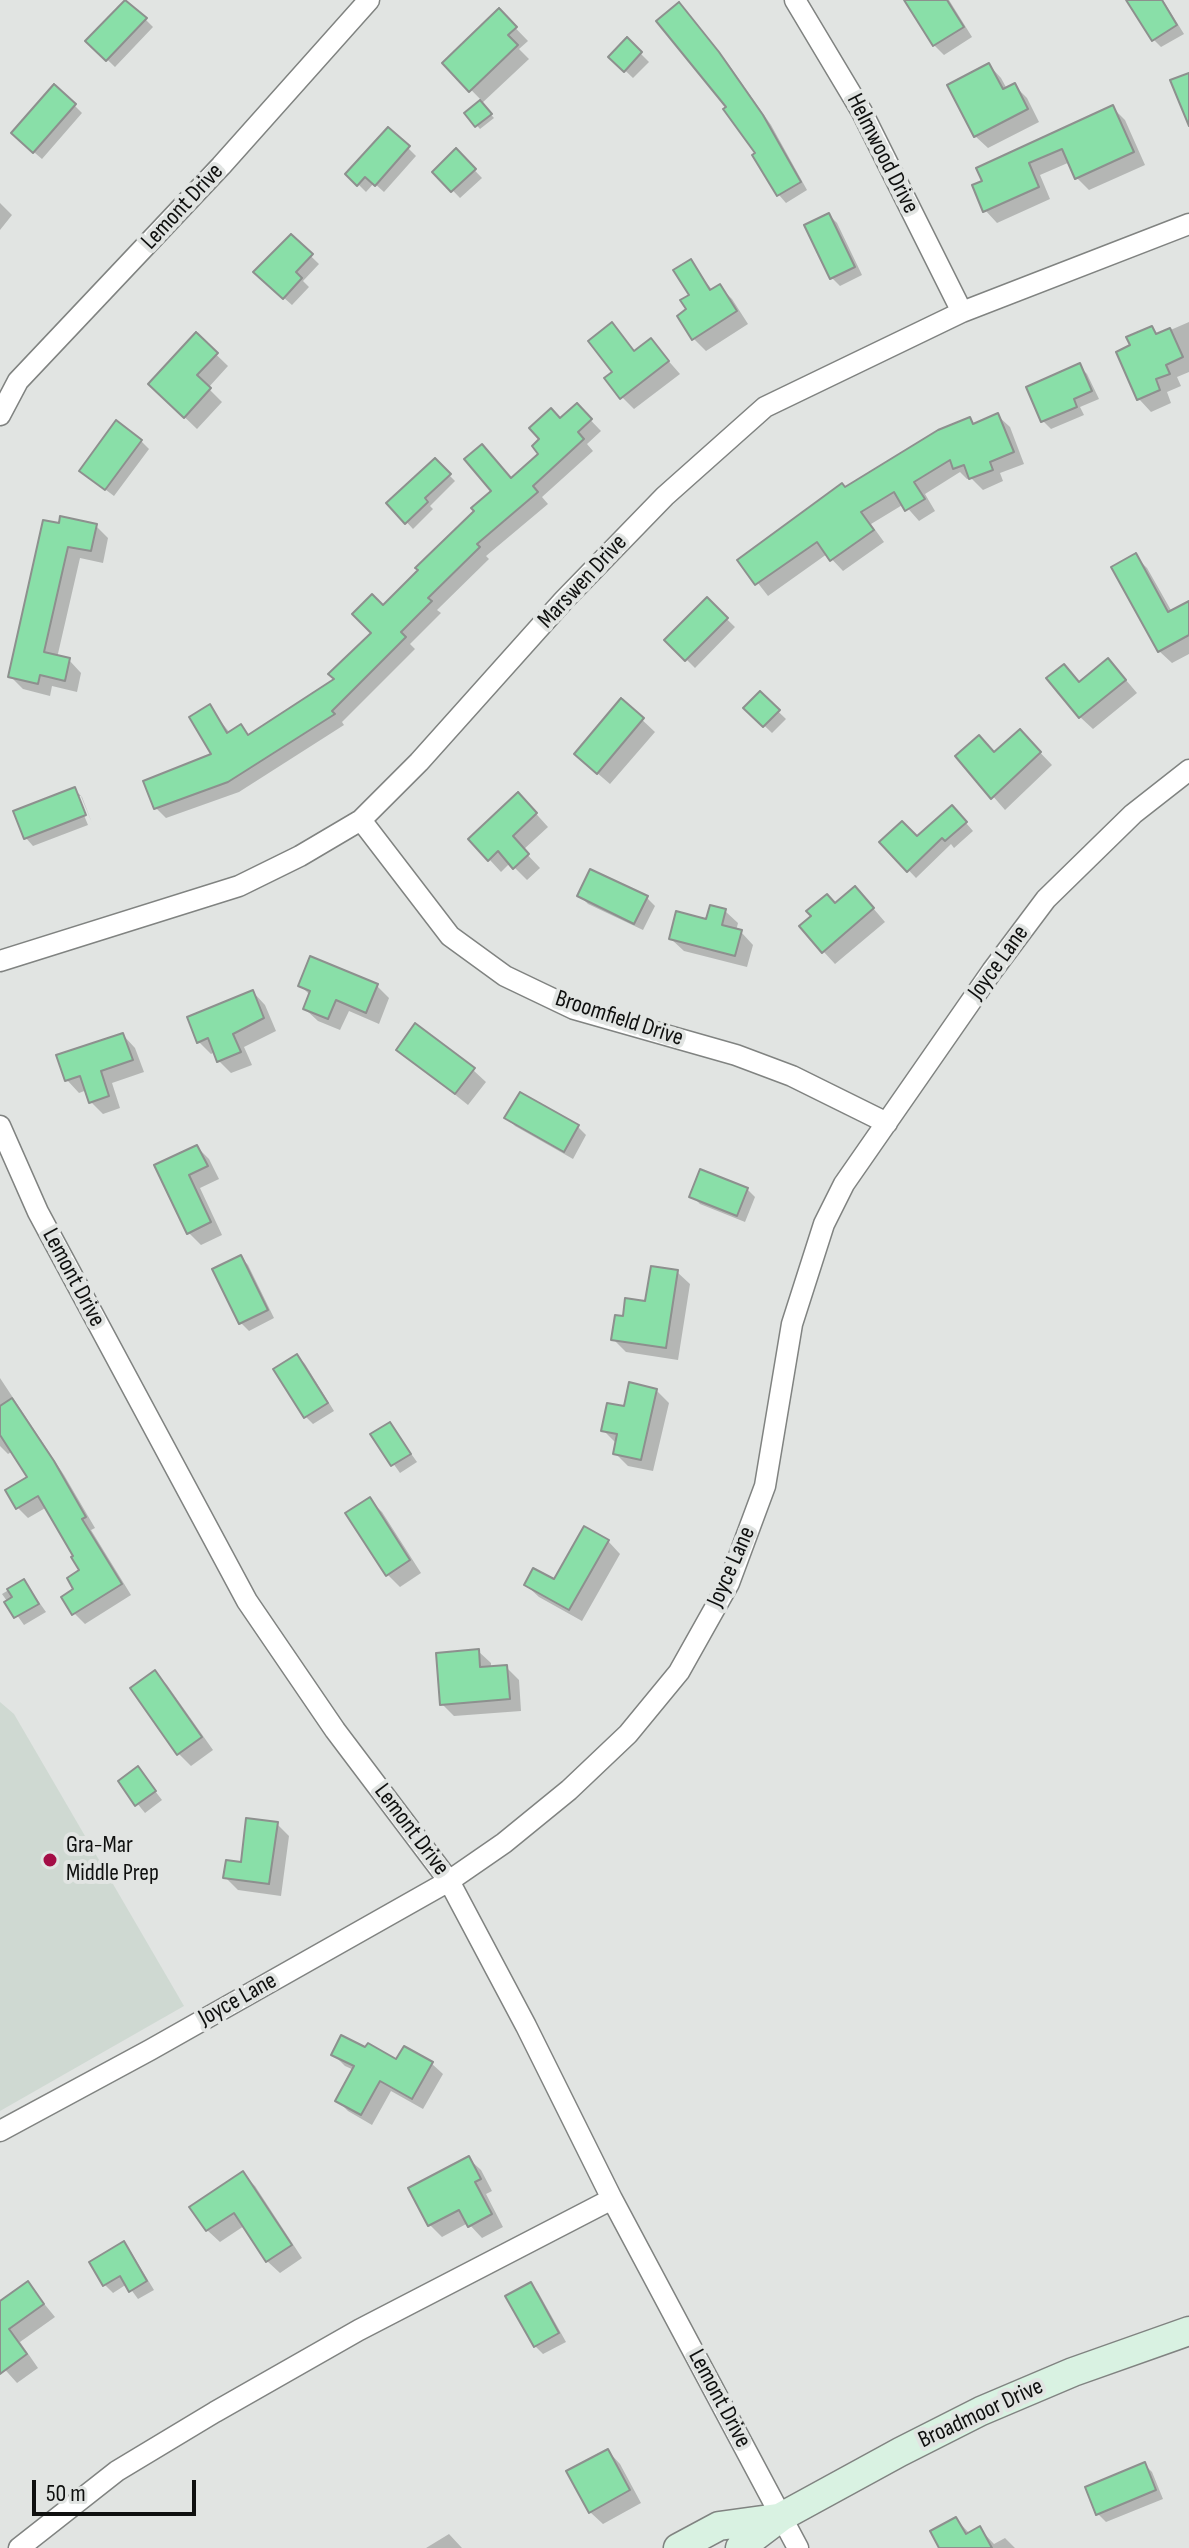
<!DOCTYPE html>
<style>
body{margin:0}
#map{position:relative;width:1189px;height:2548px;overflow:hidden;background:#e1e4e2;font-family:"Sofia Sans Condensed",sans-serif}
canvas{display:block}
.scale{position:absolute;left:32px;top:2480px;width:164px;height:36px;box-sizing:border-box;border:4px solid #0f100f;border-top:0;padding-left:10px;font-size:24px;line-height:28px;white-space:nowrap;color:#0f100f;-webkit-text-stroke:6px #e1e4e2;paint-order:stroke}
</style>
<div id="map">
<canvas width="1189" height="2548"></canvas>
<div class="scale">50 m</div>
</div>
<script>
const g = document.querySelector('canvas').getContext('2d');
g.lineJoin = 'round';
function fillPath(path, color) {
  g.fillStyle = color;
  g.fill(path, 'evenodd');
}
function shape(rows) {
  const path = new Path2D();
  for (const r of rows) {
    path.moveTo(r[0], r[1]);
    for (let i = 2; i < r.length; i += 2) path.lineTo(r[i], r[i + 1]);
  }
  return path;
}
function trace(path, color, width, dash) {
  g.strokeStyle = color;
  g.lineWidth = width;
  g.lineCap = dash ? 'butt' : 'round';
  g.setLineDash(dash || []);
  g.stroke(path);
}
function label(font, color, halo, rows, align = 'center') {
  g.font = font + ' "Sofia Sans Condensed",sans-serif';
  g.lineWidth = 8;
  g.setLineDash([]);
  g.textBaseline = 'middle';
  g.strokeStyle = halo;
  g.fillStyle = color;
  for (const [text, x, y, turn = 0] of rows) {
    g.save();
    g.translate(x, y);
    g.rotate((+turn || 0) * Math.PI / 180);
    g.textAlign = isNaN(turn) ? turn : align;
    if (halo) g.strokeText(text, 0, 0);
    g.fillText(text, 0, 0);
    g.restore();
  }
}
fillPath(shape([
 [0,1702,14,1714,184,2006,0,2111]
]), '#cfd9d2');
fillPath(shape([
 [906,0,949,0,972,37,944,55,934,45],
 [1128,0,1163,0,1184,34,1161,47,1153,39],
 [127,1,153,27,115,67,88,41],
 [499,11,528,41,519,49,529,59,481,104,494,118,480,129,467,114,482,101,445,63],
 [687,12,727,62,771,125,807,190,786,203,779,195,758,154,728,107],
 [627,40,649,62,633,78,611,57],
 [989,65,1001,78,1007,89,1015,86,1027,98,1039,122,988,148,975,136],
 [74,105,82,113,42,159,21,141],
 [1112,107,1125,120,1145,165,1089,190,1077,178,1070,162,1040,175,1050,199,997,223,985,210,974,186],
 [408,148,416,156,384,192,374,183,366,192,348,174],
 [456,151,482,178,460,198,435,172],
 [0,203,12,215,0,230],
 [829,215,837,223,862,275,840,286,832,278],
 [291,237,319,264,303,281,309,287,292,305,264,280],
 [690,262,713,291,720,287,732,299,748,324,706,351,694,339,689,310,692,295],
 [1189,322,1189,372,1177,377,1181,386,1167,392,1171,403,1151,412,1139,399,1132,346,1152,328,1159,335],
 [612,325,636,352,651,341,680,374,634,409,622,397,614,372],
 [196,335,228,366,208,388,222,402,197,429,150,384],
 [1079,366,1087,374,1099,399,1080,407,1084,415,1051,429,1043,421,1029,388],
 [577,406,601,431,587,444,593,451,542,497,548,504,486,556,489,559,437,610,441,613,410,644,415,649,342,722,344,725,239,792,166,818,156,808,214,755,209,707,230,733,241,727,250,736,337,680,374,633,383,608,511,480,541,454,560,421],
 [998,416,1010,427,1024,464,1000,473,1003,481,983,490,971,478,967,479,960,472,925,494,935,511,919,521,904,504,871,524,884,542,843,571,827,554,768,596,740,560,845,489,970,419,975,425],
 [141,441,149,449,114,496,81,471],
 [434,460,455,481,430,506,433,509,413,529,389,503],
 [45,522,96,526,108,538,103,563,80,558,57,658,69,660,81,673,77,692,52,686,50,696,23,689,11,677],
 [1135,556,1147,568,1172,612,1189,603,1189,654,1172,663,1159,651],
 [707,600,735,627,695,668,667,640],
 [1120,673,1137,693,1093,729,1080,717],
 [760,694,786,719,772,733,746,708],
 [622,701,655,732,610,784,589,766],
 [1032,744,1052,765,1005,810,958,756,995,754],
 [74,789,82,797,92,823,81,796,76,796,88,825,33,846,26,838],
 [530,807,548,827,523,850,540,868,527,880,510,863,501,872,489,859],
 [960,816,973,831,954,848,951,844,916,878,882,842,917,839],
 [580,896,647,898,655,906,643,930,588,904],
 [867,901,885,922,835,964,823,951,836,906],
 [725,911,738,923,736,931,741,932,753,945,747,967,684,951,671,939],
 [300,985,377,986,389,998,379,1024,349,1011,340,1030,318,1021,305,1009,311,996],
 [253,992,265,1005,276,1031,244,1047,252,1065,231,1073,219,1061,215,1052,211,1054,199,1042],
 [123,1035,135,1048,144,1072,112,1083,120,1108,103,1114,91,1102,87,1090,79,1093,67,1080],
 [398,1049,473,1070,486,1082,468,1105],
 [520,1094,578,1127,586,1135,573,1159,515,1126,507,1118],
 [197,1147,209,1159,219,1179,200,1188,222,1235,201,1245,189,1233,157,1166],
 [747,1189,755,1197,745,1222,700,1204,692,1196],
 [241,1257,248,1265,274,1318,249,1331,241,1323],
 [677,1272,690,1284,678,1360,626,1352,613,1339,624,1318,647,1304],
 [297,1356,305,1364,334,1411,313,1424,305,1416],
 [0,1378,64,1475,95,1528,91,1530,131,1595,85,1624,74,1613,76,1589,82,1571,75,1556,47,1507,28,1518,17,1507,29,1478,13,1451,8,1454,0,1446],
 [656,1390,669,1403,653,1471,628,1466,615,1453,615,1442,603,1430,625,1409],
 [390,1424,417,1462,400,1473,373,1435],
 [370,1500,382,1512,421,1573,400,1587,388,1575],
 [608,1541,620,1554,582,1621,539,1597,526,1585,555,1582],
 [24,1581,46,1612,24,1625,2,1594],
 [478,1651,491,1663,491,1668,506,1667,519,1680,521,1711,454,1716,442,1704],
 [155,1673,167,1685,213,1750,191,1766,178,1753],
 [138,1769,162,1800,145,1813,120,1782],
 [277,1824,289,1836,281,1896,238,1890,225,1877,242,1864],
 [334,2055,431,2063,443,2074,423,2109,391,2091,372,2125,348,2111,337,2100,354,2070,345,2066],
 [468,2158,481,2170,492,2191,486,2194,503,2227,482,2238,468,2223,442,2237,430,2225],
 [243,2174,255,2186,302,2258,280,2273,267,2261,244,2226,220,2242,207,2230,192,2207],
 [123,2244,131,2252,154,2290,138,2299,127,2284,113,2293,105,2285],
 [28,2284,55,2317,20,2342,38,2368,17,2383,0,2364,0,2304],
 [530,2284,538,2292,566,2342,543,2354,535,2346,508,2297],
 [608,2451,620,2464,641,2503,603,2524,590,2512],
 [1144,2464,1152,2472,1163,2499,1106,2522,1098,2514],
 [956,2519,970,2534,980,2529,994,2544,1005,2538,1015,2548,942,2548],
 [449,2534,462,2548,426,2548]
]), '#0003');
const building = shape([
 [125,0,147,18,106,61,85,41,125,0],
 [904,0,947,0,964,27,933,46,904,0],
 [1126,0,1162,0,1177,25,1152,41,1126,0],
 [679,2,719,52,763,115,801,182,777,196,752,155,755,153,723,109,726,107,656,21,679,2],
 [499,8,517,27,508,35,518,45,469,92,442,63,499,8],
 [627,37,642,52,624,72,608,57,627,37],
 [989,63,1003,89,1015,83,1028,109,974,137,947,85,989,63],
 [1189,73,1189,126,1170,80,1189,73],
 [54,84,76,104,33,153,11,133,54,84],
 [480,100,492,114,475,127,464,113,480,100],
 [1113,105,1134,152,1075,179,1062,149,1029,163,1039,187,983,212,972,185,982,181,976,168,1113,105],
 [388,127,410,146,375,186,365,177,357,186,345,174,388,127],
 [456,148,476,169,451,192,432,172,456,148],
 [829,213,855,267,830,279,804,225,829,213],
 [291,234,313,254,296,272,302,278,283,299,253,272,291,234],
 [691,259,710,290,720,284,737,311,692,340,677,316,686,309,680,300,689,295,673,270,691,259],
 [612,322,634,351,651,338,669,361,620,399,604,378,612,372,588,341,612,322],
 [1152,326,1156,334,1170,328,1183,357,1166,365,1170,374,1156,379,1160,390,1137,400,1116,352,1130,345,1126,337,1152,326],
 [196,332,218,353,197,375,211,388,184,418,148,384,196,332],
 [1080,363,1092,391,1074,399,1077,407,1041,422,1026,387,1080,363],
 [577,403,592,419,578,432,584,439,533,486,538,492,477,544,480,547,428,598,432,601,401,632,406,637,332,711,335,714,228,782,154,809,143,781,211,754,189,717,210,704,227,733,241,724,248,735,334,679,328,674,371,633,352,614,372,594,383,605,418,570,415,568,474,511,471,508,491,491,464,459,482,444,511,478,538,454,532,446,539,439,529,428,551,408,560,418,577,403],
 [998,413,1014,452,990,462,993,470,969,479,964,465,953,469,950,460,914,482,925,499,905,511,894,492,861,512,874,530,830,561,817,542,755,585,737,560,842,483,845,487,938,430,970,417,973,424,998,413],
 [116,420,142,440,105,490,79,471,116,420],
 [435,458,451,474,425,498,428,502,405,524,386,503,435,458],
 [60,516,97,524,91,551,68,547,44,652,70,658,65,681,40,675,38,684,8,677,43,520,59,523,60,516],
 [1136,553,1168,612,1189,601,1189,635,1158,652,1111,567,1136,553],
 [707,597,728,618,685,661,664,640,707,597],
 [1108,658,1126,680,1079,718,1046,678,1064,664,1079,682,1108,658],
 [760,691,780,710,763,727,743,708,760,691],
 [621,698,644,718,597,774,574,754,621,698],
 [1020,729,1041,752,991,799,955,756,979,735,994,752,1020,729],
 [75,787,86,815,24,839,13,811,75,787],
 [518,792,537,813,513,836,529,854,513,869,498,851,488,861,468,839,518,792],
 [952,805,967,822,945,841,942,838,907,872,879,842,902,821,917,836,952,805],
 [590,869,648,896,634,924,577,896,590,869],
 [855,886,874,908,822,953,799,926,811,916,806,911,827,894,835,903,855,886],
 [710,905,726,909,722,925,742,930,735,956,669,939,676,911,706,919,710,905],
 [310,956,378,984,366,1013,336,1000,328,1019,303,1009,310,991,298,986,310,956],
 [253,990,264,1018,233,1034,241,1052,217,1062,208,1038,197,1043,187,1017,253,990],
 [415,1023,475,1068,455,1094,396,1050,415,1023],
 [123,1033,133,1060,101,1071,109,1096,89,1103,80,1076,65,1081,56,1055,123,1033],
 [520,1092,579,1125,564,1152,504,1118,520,1092],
 [197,1145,208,1166,189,1175,211,1222,187,1234,154,1165,197,1145],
 [700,1169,748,1188,737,1216,689,1197,700,1169],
 [241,1255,268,1310,239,1324,212,1269,241,1255],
 [651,1266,678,1270,666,1348,611,1340,615,1315,623,1316,625,1298,645,1301,651,1266],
 [297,1354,328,1403,304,1418,273,1369,297,1354],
 [629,1382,657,1389,641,1460,613,1454,617,1434,601,1431,607,1403,624,1406,629,1382],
 [12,1398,54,1461,86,1517,82,1519,122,1584,72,1615,61,1597,73,1589,67,1578,79,1570,71,1557,73,1556,38,1496,16,1509,5,1490,27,1477,0,1435,0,1406,12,1398],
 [390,1422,411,1454,391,1466,370,1434,390,1422],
 [370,1497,410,1560,386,1576,345,1513,370,1497],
 [584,1526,609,1540,569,1610,524,1585,533,1568,554,1579,584,1526],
 [24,1579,39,1604,14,1618,4,1602,12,1597,7,1589,24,1579],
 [479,1649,480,1667,507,1665,510,1699,440,1705,436,1653,479,1649],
 [155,1670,202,1737,177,1755,130,1688,155,1670],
 [138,1766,156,1791,135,1806,118,1781,138,1766],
 [246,1818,278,1822,269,1884,223,1878,226,1860,241,1862,246,1818],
 [341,2035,365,2047,368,2043,396,2059,404,2046,433,2062,412,2099,380,2081,361,2115,335,2101,354,2066,331,2055,341,2035],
 [469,2156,481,2179,475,2182,492,2214,468,2227,459,2210,428,2226,408,2188,469,2156],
 [243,2171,292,2245,266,2262,234,2213,206,2231,189,2207,243,2171],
 [124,2241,147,2281,129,2292,120,2276,103,2286,89,2262,124,2241],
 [28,2281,44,2304,9,2329,27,2354,0,2374,0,2301,28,2281],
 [531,2282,559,2333,534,2347,505,2296,531,2282],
 [608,2449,630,2490,589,2513,566,2471,608,2449],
 [1145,2462,1156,2490,1096,2515,1085,2487,1145,2462],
 [956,2517,966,2534,980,2526,992,2548,939,2548,930,2531,956,2517]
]);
fillPath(building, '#89dfa8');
trace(building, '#8d908e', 2);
const minor = shape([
 [795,0,862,112,962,312],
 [0,415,18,381,221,166,369,0],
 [361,820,450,936,505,976,574,1009,736,1055,792,1076,887,1123],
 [0,961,239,886,300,856,361,820,419,762,564,600,665,496,765,407,962,312,1189,224],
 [0,1126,38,1212,247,1601,335,1730,449,1881,526,2026,612,2199,798,2548],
 [0,2131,150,2050,449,1881,504,1843,569,1790,628,1734,679,1672,729,1583,765,1486,792,1324,824,1224,844,1184,992,971,1046,899,1133,814,1189,770],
 [19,2548,117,2471,215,2412,359,2330,612,2199]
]);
const secondary = shape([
 [678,2548,719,2526,777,2518],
 [740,2548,781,2517,900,2452,981,2411,1073,2372,1189,2331]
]);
trace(minor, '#808381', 23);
trace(secondary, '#808381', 31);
trace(minor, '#fff', 20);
trace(secondary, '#d9f2e2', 28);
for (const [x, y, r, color] of [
 [50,1860,8,"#a40d46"]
]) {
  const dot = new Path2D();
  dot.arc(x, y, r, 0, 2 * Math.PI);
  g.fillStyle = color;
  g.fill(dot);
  trace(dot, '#e1e4e2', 3);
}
label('24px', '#0f100f', '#e1e4e2', [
 ["Helmwood Drive",882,154,63],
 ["Lemont Drive",183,207,-47],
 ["Marswen Drive",583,582,-47],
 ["Joyce Lane",999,963,-54],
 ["Broomfield Drive",619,1019,18],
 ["Lemont Drive",73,1278,62],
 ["Joyce Lane",732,1567,-66],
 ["Lemont Drive",411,1830,53],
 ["Joyce Lane",238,2000,-29],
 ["Lemont Drive",719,2399,62],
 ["Broadmoor Drive",981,2414,-25]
]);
label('24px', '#0f100f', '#e1e4e2', [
 ["Gra-Mar",66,1846],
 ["Middle Prep",66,1874]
], 'left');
</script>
